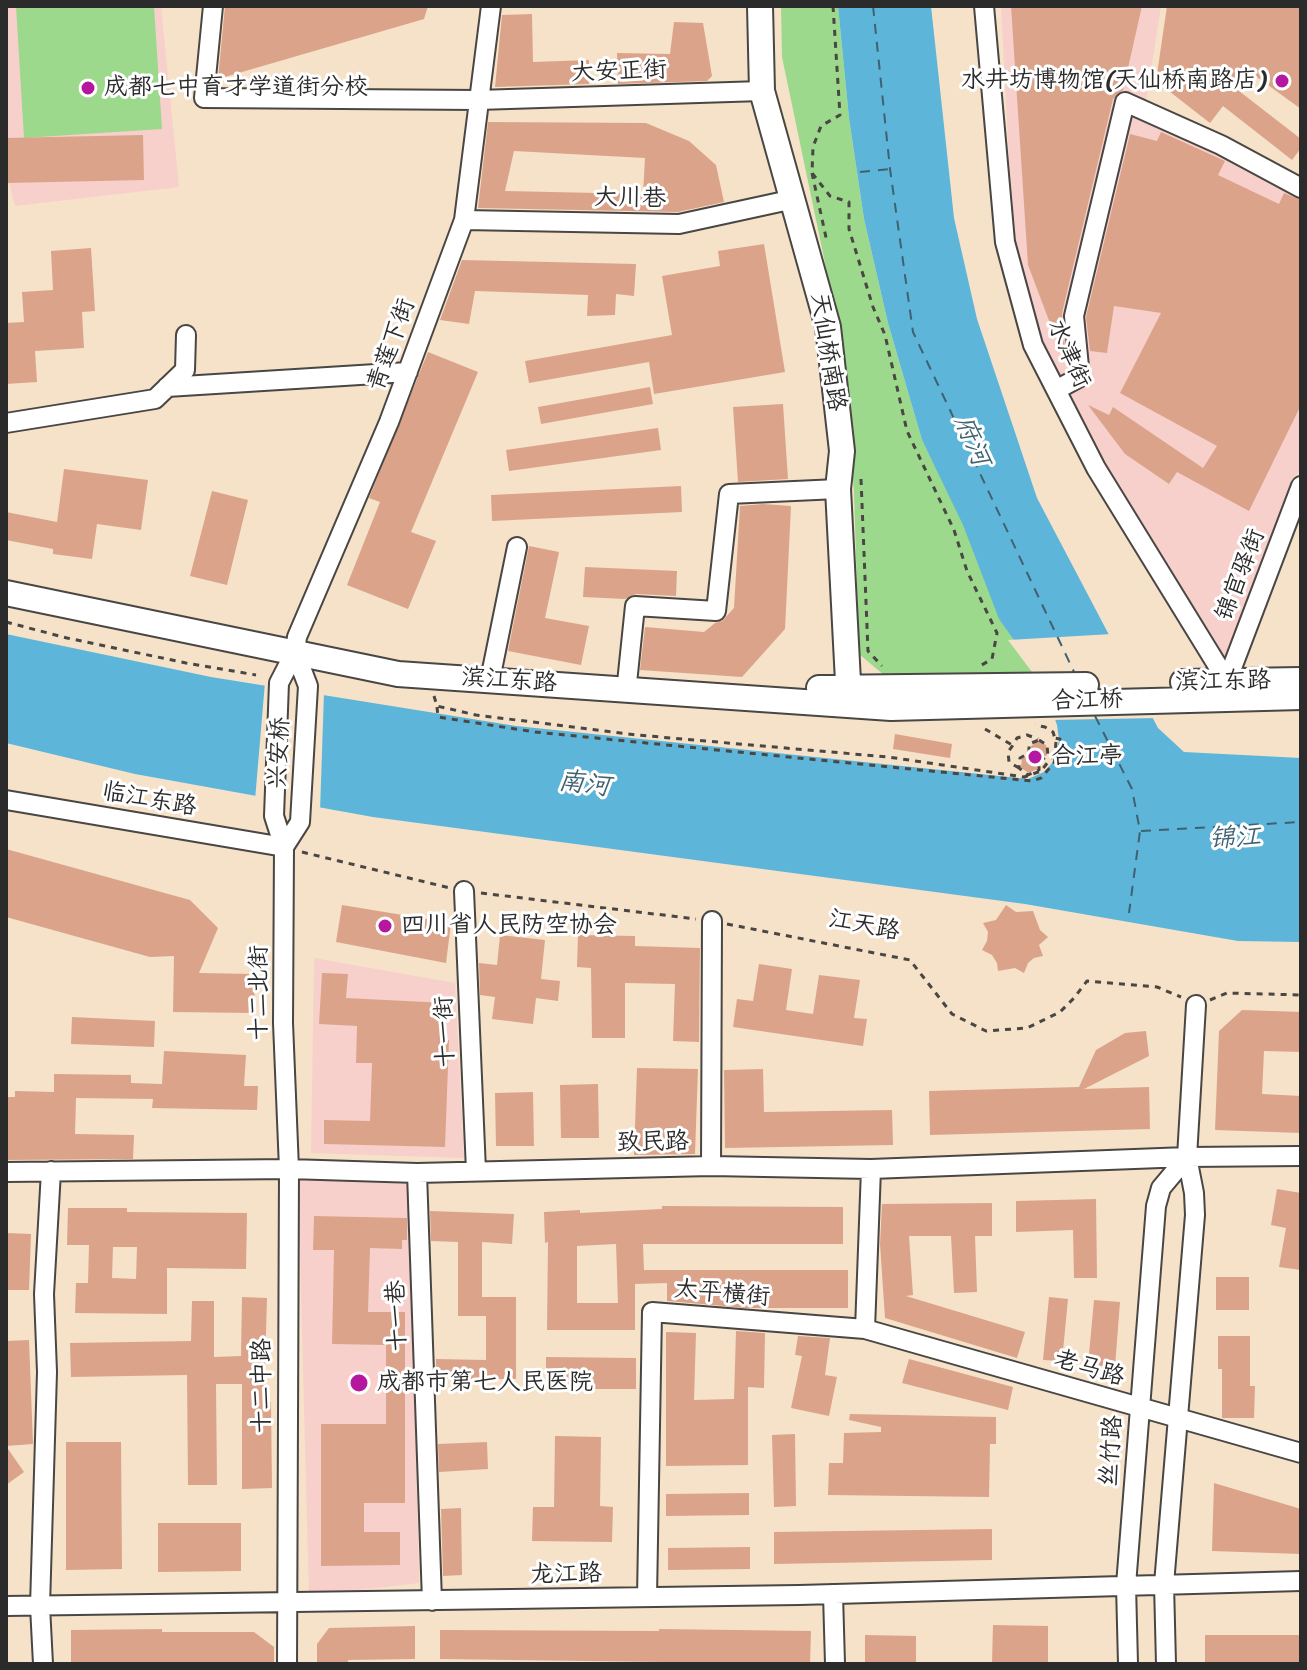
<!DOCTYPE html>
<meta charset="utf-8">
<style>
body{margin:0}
#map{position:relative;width:1307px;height:1670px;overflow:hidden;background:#f5e2c9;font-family:Sriracha,sans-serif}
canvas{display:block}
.frame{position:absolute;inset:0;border:8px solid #2b2b2b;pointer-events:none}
</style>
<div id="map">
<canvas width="1307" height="1670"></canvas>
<div class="frame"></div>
</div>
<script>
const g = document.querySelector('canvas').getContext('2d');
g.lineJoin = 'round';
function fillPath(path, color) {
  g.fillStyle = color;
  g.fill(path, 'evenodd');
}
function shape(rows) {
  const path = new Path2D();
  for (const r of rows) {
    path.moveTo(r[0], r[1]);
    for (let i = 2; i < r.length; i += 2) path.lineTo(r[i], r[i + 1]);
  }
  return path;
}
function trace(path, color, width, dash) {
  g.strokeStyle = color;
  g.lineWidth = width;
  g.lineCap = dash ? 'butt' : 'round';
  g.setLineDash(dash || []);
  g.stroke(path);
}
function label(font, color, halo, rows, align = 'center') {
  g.font = font + ' Sriracha,"LXGW WenKai TC",sans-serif';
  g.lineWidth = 6;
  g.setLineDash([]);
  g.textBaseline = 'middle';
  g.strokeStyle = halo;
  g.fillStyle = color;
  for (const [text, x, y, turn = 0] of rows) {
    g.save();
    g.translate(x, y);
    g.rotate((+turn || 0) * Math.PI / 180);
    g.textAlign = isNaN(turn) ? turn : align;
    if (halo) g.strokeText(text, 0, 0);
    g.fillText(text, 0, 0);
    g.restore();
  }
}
fillPath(shape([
 [6,6,161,6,179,187,15,206,6,170],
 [1001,6,1161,6,1146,102,1301,177,1301,465,1257,577,1228,664,1106,466,1039,338,1013,239],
 [314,958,455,983,464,1158,311,1153],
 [298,1179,410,1184,419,1583,309,1596]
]), '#f7d0cc');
fillPath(shape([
 [16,6,154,6,162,129,24,138],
 [781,6,838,6,849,118,864,219,888,323,922,440,1041,678,897,686,859,654,854,493,843,349,782,57]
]), '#9dd98d');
fillPath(shape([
 [838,6,931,6,954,218,977,319,1037,498,1158,728,1184,752,1301,758,1301,942,1238,941,1025,904,373,817,135,774,6,743,6,634,211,677,516,726,1028,779,1044,772,1054,761,1059,740,1057,725,1041,678,999,619,963,525,922,440,888,323,864,219,849,118]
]), '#5db5da');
fillPath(shape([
 [1112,634,1157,718,1051,720,1038,680,1008,640],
 [265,682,324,692,320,812,255,800]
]), '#f5e2c9');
trace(shape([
 [873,6,890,169,913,332,1075,674],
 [860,172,890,169],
 [1095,716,1132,789,1140,831,1129,913],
 [1141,831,1301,822]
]), '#3f6271', 2, [10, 8]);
fillPath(shape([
 [225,6,428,6,424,19,218,79],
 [1011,6,1142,6,1123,90,1113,99,1062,313,1065,348,1059,347,1028,265],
 [1167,6,1301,6,1301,109,1243,67,1230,84,1301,139,1301,148,1292,160,1223,106,1210,123,1156,81],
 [532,14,533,62,589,60,589,84,495,87,502,15],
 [674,22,703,23,712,76,707,81,618,84,617,53,670,54],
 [488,122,646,123,689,141,716,165,724,202,678,212,478,208],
 [514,151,645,158,643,194,505,191],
 [1161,132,1225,161,1218,175,1279,204,1284,193,1301,200,1301,405,1249,511,1177,472,1169,484,1125,454,1088,405,1109,415,1113,407,1203,468,1217,446,1120,393,1161,313,1114,306,1107,353,1090,351,1086,317,1130,134,1157,141],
 [143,135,144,180,6,183,6,138],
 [764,244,785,372,654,394,649,362,529,383,525,361,672,335,662,276,720,266,718,251],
 [91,248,95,311,82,312,84,348,35,351,37,382,6,384,6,323,24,322,22,292,53,290,51,251],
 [462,260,636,264,634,296,616,294,615,315,587,316,588,295,475,291,469,324,440,320],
 [428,352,478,372,411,532,436,541,408,609,347,585,380,502,369,498],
 [650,387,653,404,541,424,538,407],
 [783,404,788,479,738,482,733,407],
 [658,428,661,450,509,471,506,450],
 [64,469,148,480,141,530,97,524,92,559,53,554,53,549,6,540,6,512,57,522],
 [681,486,682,512,492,521,491,495],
 [212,491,248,500,227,585,190,576],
 [763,504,791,506,785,629,742,677,640,670,645,627,704,632,715,623,722,621,734,608,740,506],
 [529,546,559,552,545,618,589,626,581,665,508,651],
 [585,567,677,571,676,596,636,594,625,599,583,597],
 [895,734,952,744,950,758,893,749],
 [1038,741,1046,745,1047,755,1038,759,1037,769,1029,773,1021,768,1022,758,1030,755,1031,746],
 [6,849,190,900,218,928,199,973,255,974,254,1013,173,1012,174,956,150,957,6,917],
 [342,905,451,923,446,963,336,942],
 [1006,905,1016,912,1033,911,1040,930,1048,937,1039,945,1043,956,1034,958,1028,963,1024,973,1015,968,998,971,997,963,992,955,982,950,987,941,988,932,983,923,996,920],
 [500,935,545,940,541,979,560,981,558,1001,536,998,533,1024,492,1019,495,997,480,995,479,963,497,965],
 [578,935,635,936,635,946,700,948,699,1042,673,1041,675,984,625,983,625,1038,592,1038,591,968,577,967],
 [759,964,792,969,786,1010,813,1014,819,975,860,980,854,1018,867,1019,863,1046,733,1027,737,999,753,1001],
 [322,973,348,974,346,998,446,1003,444,1040,449,1040,445,1147,324,1144,324,1120,370,1121,372,1063,356,1063,357,1026,319,1024],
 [1242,1010,1301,1012,1301,1052,1264,1051,1262,1094,1301,1096,1301,1133,1215,1130,1219,1031],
 [72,1017,155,1021,154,1047,71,1044],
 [1146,1031,1149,1056,1084,1089,1149,1087,1150,1129,930,1135,929,1091,1079,1087,1096,1050,1125,1033],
 [164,1051,246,1055,244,1086,258,1086,257,1110,152,1108,153,1099,76,1098,75,1134,134,1135,133,1159,6,1160,6,1097,15,1097,15,1091,54,1092,54,1074,131,1075,131,1083,162,1084],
 [637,1068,698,1069,695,1154,634,1155],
 [763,1069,764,1112,892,1110,893,1145,725,1148,724,1070],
 [598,1084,599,1138,561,1138,560,1085],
 [533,1092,534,1146,496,1146,495,1093],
 [1277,1189,1301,1193,1301,1270,1279,1267,1286,1228,1271,1225],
 [1096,1199,1097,1278,1074,1278,1073,1230,1016,1232,1016,1201],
 [992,1203,992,1236,975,1236,977,1292,954,1293,951,1236,909,1236,913,1295,906,1296,1025,1332,1017,1358,885,1318,880,1244,882,1204],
 [662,1206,843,1207,843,1244,643,1244,644,1270,848,1270,848,1308,747,1308,667,1301,667,1283,635,1284,635,1330,547,1330,548,1242,545,1243,544,1212,580,1210,580,1213,662,1209],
 [616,1244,618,1303,577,1303,577,1246],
 [68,1208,127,1208,127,1212,247,1213,246,1269,167,1268,167,1314,75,1313,76,1283,88,1283,89,1245,67,1245],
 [113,1247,137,1247,136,1279,112,1278],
 [430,1211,514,1214,512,1244,482,1242,482,1297,516,1297,516,1379,436,1379,436,1359,486,1360,486,1316,458,1316,458,1242,431,1241],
 [314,1216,407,1218,407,1240,402,1240,402,1249,370,1248,368,1312,405,1312,405,1503,364,1503,364,1532,400,1532,400,1565,321,1566,321,1424,386,1424,386,1345,332,1344,334,1250,313,1250],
 [6,1233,31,1234,29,1290,6,1290],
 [1216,1277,1249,1277,1249,1310,1216,1310],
 [242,1297,267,1298,264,1402,271,1402,272,1488,242,1489,242,1384,216,1384,217,1485,188,1485,187,1375,71,1377,70,1343,191,1341,192,1301,214,1301,214,1357,241,1356],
 [1049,1297,1068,1299,1062,1361,1043,1360],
 [1094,1300,1120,1302,1115,1367,1088,1365],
 [736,1331,765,1333,764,1388,748,1387,748,1465,666,1466,666,1332,696,1333,694,1400,734,1399],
 [798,1336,830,1338,825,1375,837,1377,829,1416,791,1408,802,1356,795,1355],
 [1218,1336,1250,1336,1250,1386,1255,1386,1254,1418,1222,1418,1222,1369,1218,1369],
 [29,1340,33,1444,6,1446,6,1341],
 [546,1357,636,1358,636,1389,546,1389],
 [909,1359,1013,1387,1008,1410,902,1383],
 [850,1414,996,1417,996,1444,990,1444,989,1497,828,1495,829,1463,843,1463,844,1433,881,1432,881,1427,849,1420],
 [795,1434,796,1506,774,1507,772,1435],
 [555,1436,601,1437,600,1506,613,1507,612,1542,532,1541,533,1507,554,1507],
 [66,1442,121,1442,122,1569,66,1570],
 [487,1442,488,1469,439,1472,438,1444],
 [6,1446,24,1472,6,1485],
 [1214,1483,1301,1509,1301,1554,1212,1551],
 [749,1493,749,1515,666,1516,666,1494],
 [461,1508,462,1575,443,1576,441,1509],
 [158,1523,241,1523,241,1571,158,1572],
 [992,1529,992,1560,774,1564,774,1532],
 [750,1547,750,1569,668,1570,668,1548],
 [993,1625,1048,1626,1048,1664,992,1664],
 [415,1626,415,1659,348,1660,348,1664,317,1664,317,1644,329,1628],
 [162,1629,162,1632,254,1632,274,1647,274,1664,71,1664,71,1630],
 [659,1629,811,1631,810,1664,440,1659,440,1630,659,1631],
 [865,1635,916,1636,916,1664,865,1664],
 [1205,1635,1301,1635,1301,1664,1205,1664]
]), '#dba48a');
const minor = shape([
 [213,6,204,98,478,100,762,91],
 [984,6,1005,242,1033,345,1096,468,1227,681],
 [464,220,679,224,794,199],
 [167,387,408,372],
 [1056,390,1080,377,1074,316,1125,102,1221,145,1301,188],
 [6,423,155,399,185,370,186,335],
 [492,670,517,547],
 [1227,681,1301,486],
 [627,683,635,606,716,611,729,494,838,489],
 [6,800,284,847],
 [284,847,274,816,279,683,295,652],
 [464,891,476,1171],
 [711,1166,712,921],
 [6,1172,289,1169,417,1173,711,1166,871,1169,1187,1157,1301,1156],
 [417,1173,432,1601],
 [865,1329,871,1169],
 [833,1594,835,1664],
 [647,1597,652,1312,865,1329,1301,1453],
 [6,1606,799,1595,1301,1581],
 [43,1664,40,1606,47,1372,44,1294,51,1171],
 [287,1664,289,1169,283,1023,284,847,300,822,308,686,295,652,297,637,389,422,464,220,491,6],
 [1128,1664,1126,1585,1156,1206,1161,1188,1187,1157],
 [1166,1664,1164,1584,1195,1215,1194,1193,1187,1157,1196,1005]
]);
const major = shape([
 [760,6,762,91,828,327,842,451,838,489,849,701],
 [6,593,398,674,891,708,1301,697],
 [1183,682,1301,680],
 [819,688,1086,685]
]);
trace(minor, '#494643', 22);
trace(major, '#494643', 28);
trace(shape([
 [833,6,840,115,821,126,813,147,812,173,830,196,849,202,849,229,873,307,885,335,907,431,954,530,967,571,997,633,992,659,980,666],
 [812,173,827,242],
 [861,479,868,651,882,666],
 [6,622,67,638,186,663,256,675],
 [434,696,437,706,476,715,637,735,888,757,1024,777,1041,771,1055,753,1056,742,1053,732,1045,727,1035,725],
 [437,707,438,717,535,732,1032,781,1041,778,1054,763,1060,739,1055,738],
 [985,729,1012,745],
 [1039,740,1047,745,1048,756,1039,761,1039,770,1028,775,1019,768,1020,758,1029,753,1029,744,1039,740],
 [1019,768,1009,762,1008,752,1013,745,1017,738,1027,735,1038,739],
 [302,852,450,888],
 [481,893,696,919],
 [727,924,910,960,952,1014,986,1031,1027,1028,1060,1012,1074,998,1087,981,1157,987,1181,997],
 [1210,1000,1227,993,1301,995]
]), '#494643', 3, [6, 6]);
trace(minor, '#fff', 18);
trace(major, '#fff', 24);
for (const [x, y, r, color] of [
 [1282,81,8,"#b5179e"],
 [88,88,8,"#b5179e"],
 [1035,757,8,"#b5179e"],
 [385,926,8,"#b5179e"],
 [359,1383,10,"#b5179e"]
]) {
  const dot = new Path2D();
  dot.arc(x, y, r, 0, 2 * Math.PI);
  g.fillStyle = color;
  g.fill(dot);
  trace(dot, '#fff', 3);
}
label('24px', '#2b2b2b', '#fff', [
 ["大安正街",619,72,-2],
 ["大川巷",630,199,1],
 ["青莲下街",392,345,-70],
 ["天仙桥南路",827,352,81],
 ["水津街",1068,354,66],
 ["锦官驿街",1241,575,-69],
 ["滨江东路",509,681,4],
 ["滨江东路",1223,682,-1],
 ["合江桥",1087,701,-2],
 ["兴安桥",280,753,-87],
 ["临江东路",149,800,10],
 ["江天路",864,926,11],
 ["十二北街",260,993,-90],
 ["十一街",446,1032,-92],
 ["致民路",653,1143,-1],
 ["太平横街",722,1294,5],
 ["十一巷",398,1316,-92],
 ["老马路",1089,1369,16],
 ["十二中路",263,1386,-90],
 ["丝竹路",1112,1451,-86],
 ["龙江路",566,1575,-1]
]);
label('24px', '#2b2b2b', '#fff', [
 ["水井坊博物馆(天仙桥南路店)",1266,81,"right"],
 ["成都七中育才学道街分校",104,88],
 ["合江亭",1051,757],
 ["四川省人民防空协会",401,926],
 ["成都市第七人民医院",377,1383]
], 'left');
label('italic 26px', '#3f6271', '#fff', [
 ["府河",971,441,67],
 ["南河",584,785,7],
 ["锦江",1235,839,-3]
]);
</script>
